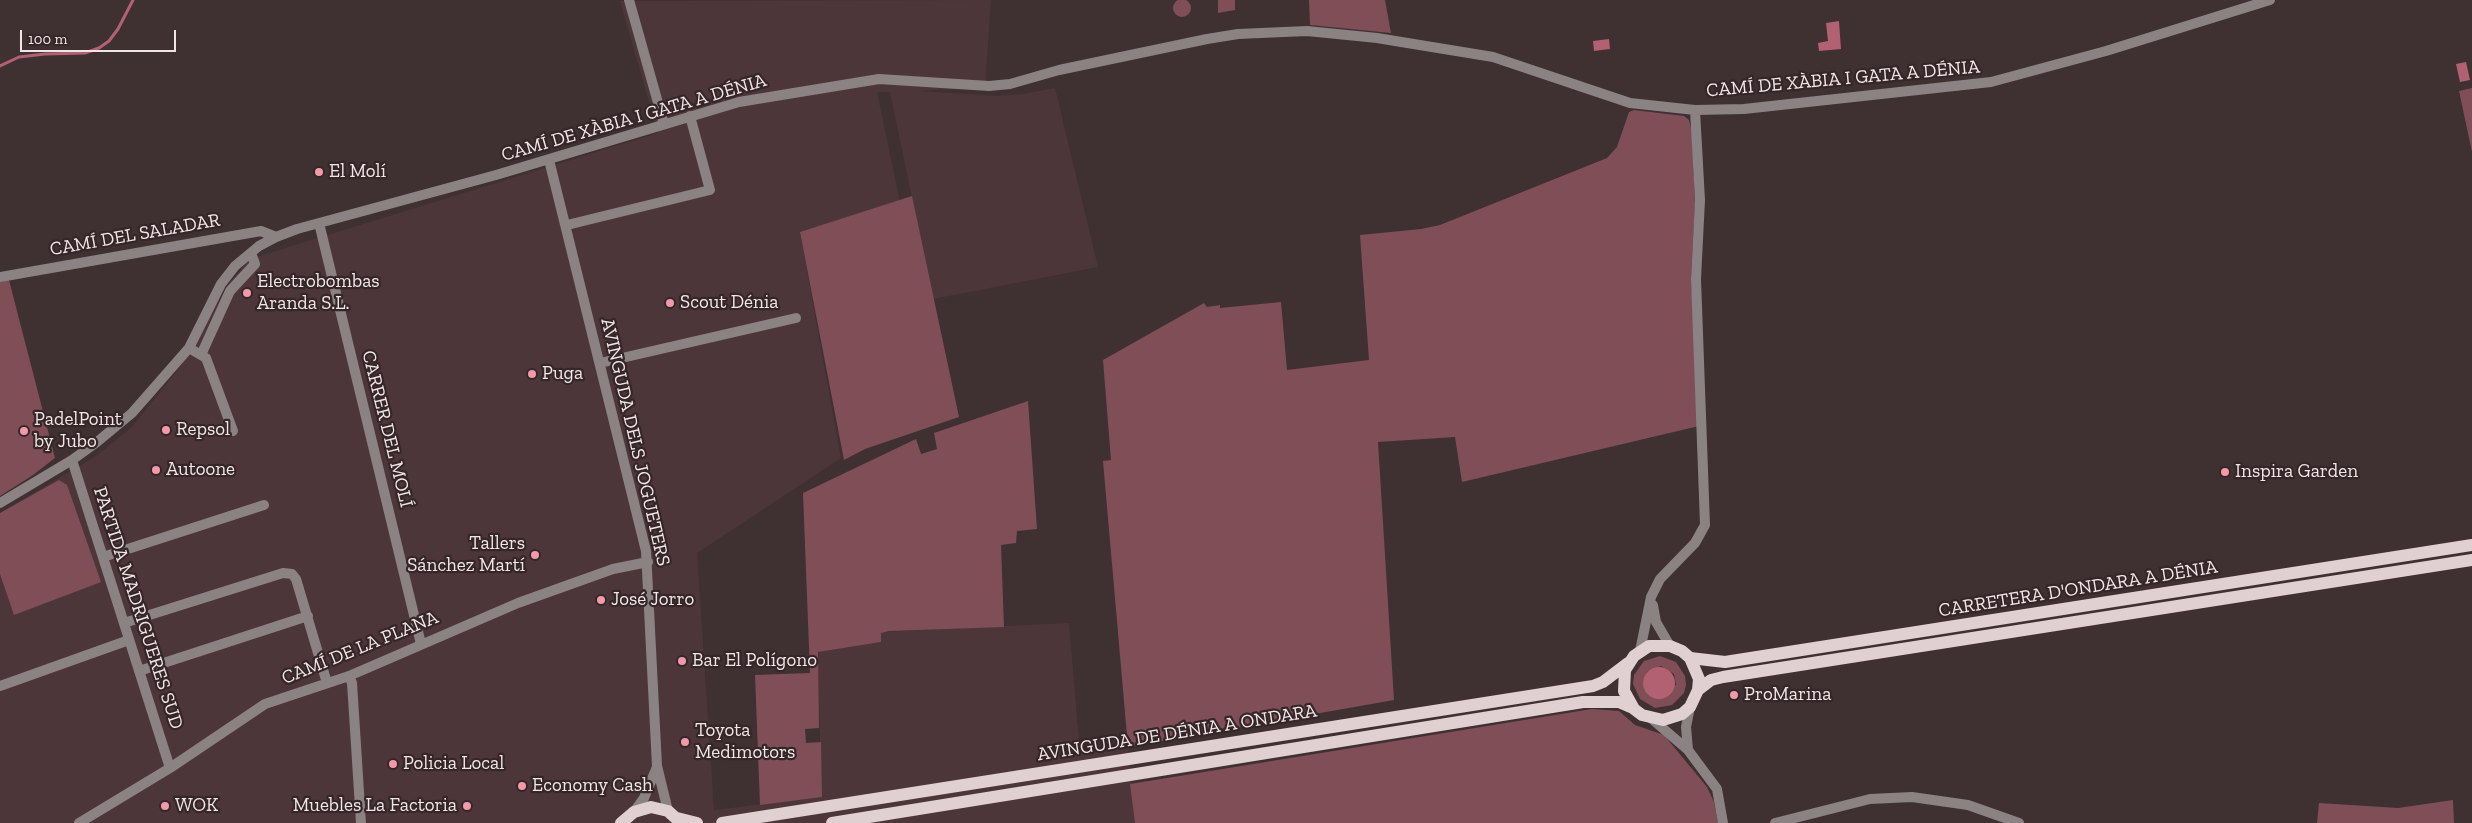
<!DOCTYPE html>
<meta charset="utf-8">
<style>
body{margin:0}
#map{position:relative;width:2472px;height:823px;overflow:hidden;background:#3f3032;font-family:"Zilla Slab",serif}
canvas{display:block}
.scale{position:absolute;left:20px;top:30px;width:156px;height:22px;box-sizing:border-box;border:2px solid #f0e5e7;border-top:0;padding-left:6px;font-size:15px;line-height:18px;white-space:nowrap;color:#f0e5e7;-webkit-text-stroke:4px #352628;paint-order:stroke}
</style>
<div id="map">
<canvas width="2472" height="823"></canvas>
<div class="scale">100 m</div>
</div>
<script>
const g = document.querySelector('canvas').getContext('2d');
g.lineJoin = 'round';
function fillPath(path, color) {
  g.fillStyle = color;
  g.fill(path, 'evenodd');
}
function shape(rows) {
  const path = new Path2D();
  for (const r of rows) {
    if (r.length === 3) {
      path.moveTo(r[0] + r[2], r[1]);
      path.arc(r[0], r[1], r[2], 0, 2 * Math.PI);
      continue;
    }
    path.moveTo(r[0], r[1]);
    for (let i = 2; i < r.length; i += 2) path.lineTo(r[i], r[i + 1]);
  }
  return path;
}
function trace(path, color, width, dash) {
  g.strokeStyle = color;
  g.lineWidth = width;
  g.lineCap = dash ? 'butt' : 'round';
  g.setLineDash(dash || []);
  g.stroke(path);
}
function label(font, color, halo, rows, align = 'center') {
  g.font = font + ' "Zilla Slab",serif';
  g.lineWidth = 4.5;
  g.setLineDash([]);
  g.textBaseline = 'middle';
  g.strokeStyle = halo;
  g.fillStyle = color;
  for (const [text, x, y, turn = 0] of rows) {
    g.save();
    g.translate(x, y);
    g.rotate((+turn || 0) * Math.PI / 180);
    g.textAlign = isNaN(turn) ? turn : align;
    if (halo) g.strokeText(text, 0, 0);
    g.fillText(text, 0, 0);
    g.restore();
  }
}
fillPath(shape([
 [991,0,985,87,919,91,997,96,1023,94,1055,88,1098,267,933,299,890,92,877,92,900,202,800,232,841,458,697,553,714,810,822,797,817,652,881,642,881,632,1069,623,1080,752,1128,745,1135,823,0,823,0,513,96,456,131,428,181,366,229,283,250,259,658,133,620,1]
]), '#4d363a');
fillPath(shape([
 [1182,8,9],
 [1218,0,1235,0,1235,10,1218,13],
 [1309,0,1385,0,1391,33,1310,25],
 [2472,88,2472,152,2459,91],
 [1634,110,1684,116,1689,120,1692,133,1695,204,1691,277,1699,426,1462,482,1455,437,1378,442,1394,700,1128,747,1103,461,1111,460,1103,360,1204,303,1207,307,1220,305,1220,308,1281,302,1287,370,1369,360,1360,235,1421,229,1440,225,1607,158,1617,147,1629,112],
 [912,196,959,417,865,449,844,460,800,232],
 [9,280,55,458,33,475,0,496,0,282],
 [1028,401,1037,529,1017,531,1016,543,1001,545,1004,627,889,631,881,633,881,642,818,652,819,728,805,729,806,743,821,742,822,797,760,805,755,675,810,673,803,493,916,439,921,454,937,449,934,433],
 [59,480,67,485,101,582,14,615,0,574,0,513],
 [1660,656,1676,662,1685,676,1686,685,1684,693,1672,705,1655,708,1640,699,1633,684,1634,675,1644,661],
 [1661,666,1674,674,1676,685,1645,691,1643,681,1647,672],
 [1592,709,1619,711,1635,725,1664,735,1707,787,1714,802,1718,823,1135,823,1130,784],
 [2453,800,2454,823,2317,823,2319,803,2398,808]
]), '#804e57');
fillPath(shape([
 [1839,21,1841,49,1819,51,1818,43,1828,41,1826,23],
 [1609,39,1610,49,1594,51,1593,41],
 [2466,62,2470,80,2460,82,2456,64],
 [1659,683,16]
]), '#b16171');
trace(shape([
 [0,66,19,57,45,54,85,53,99,48,109,41,118,29,133,0]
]), '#b16171', 3);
trace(shape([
 [629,0,664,124],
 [549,160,646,551,657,766,668,811],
 [319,223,421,644],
 [567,225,710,190,690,116],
 [0,277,261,231,276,237],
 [189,348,206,358,233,431],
 [201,355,230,291,255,264,251,253],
 [600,363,796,318],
 [72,460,170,768],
 [0,503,72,460,97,442,132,413,189,348,221,284,235,266,259,246,276,237,297,229,496,175,739,102,879,79,989,86,1010,84,1059,70,1207,39,1238,34,1307,31,1377,38,1493,57,1630,103,1695,110,1744,109,1991,82,2106,51,2270,0],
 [103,557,264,505],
 [1653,605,1656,622,1670,646],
 [124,623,283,573,292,574,296,579,327,683],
 [1640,651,1651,597,1660,579,1695,543,1705,525,1696,279,1700,200,1695,110],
 [139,671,308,616],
 [349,676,352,683,361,823],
 [0,686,129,640],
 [1652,719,1688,750,1717,789,1723,823],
 [1688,750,1686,727,1690,707],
 [634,812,644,798,657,767],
 [79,823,170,768,265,704,349,676,518,603,613,569,648,562],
 [1775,823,1870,799,1912,797,1968,805,2019,823]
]), '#8b8283', 10);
trace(shape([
 [1690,658,1699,679,1698,690,1690,707,1682,714,1663,720,1642,715,1634,709,1624,691,1625,670,1634,656,1649,646,1670,646,1682,651,1690,658,1725,662,2472,545],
 [1698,690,1711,680,1723,677,2472,560],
 [677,818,697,823],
 [621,823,634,812,651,807,668,811,681,823],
 [722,823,1593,686,1603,682,1628,663],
 [832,823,1583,702,1619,702,1633,708]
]), '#e1d0d2', 12);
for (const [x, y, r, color] of [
 [319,172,5,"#f39aaa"],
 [247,293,5,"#f39aaa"],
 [670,303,5,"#f39aaa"],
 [532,374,5,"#f39aaa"],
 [166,430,5,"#f39aaa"],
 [24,431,5,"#f39aaa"],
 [156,470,5,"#f39aaa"],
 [2225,472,5,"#f39aaa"],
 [535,555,5,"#f39aaa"],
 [601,600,5,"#f39aaa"],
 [682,661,5,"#f39aaa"],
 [1734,695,5,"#f39aaa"],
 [685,742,5,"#f39aaa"],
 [393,764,5,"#f39aaa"],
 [522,786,5,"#f39aaa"],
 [165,806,5,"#f39aaa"],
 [467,806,5,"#f39aaa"]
]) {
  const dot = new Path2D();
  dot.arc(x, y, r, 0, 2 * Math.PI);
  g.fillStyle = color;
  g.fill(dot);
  trace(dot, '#352628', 2);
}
label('19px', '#f0e5e7', '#352628', [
 ["CAMÍ DE XÀBIA I GATA A DÉNIA",1843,79,-5],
 ["CAMÍ DE XÀBIA I GATA A DÉNIA",634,118,-16],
 ["CAMÍ DEL SALADAR",135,235,-10],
 ["CARRER DEL MOLÍ",387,429,76],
 ["AVINGUDA DELS JOGUETERS",635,442,77],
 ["CARRETERA D'ONDARA A DÉNIA",2078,589,-9],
 ["PARTIDA MADRIGUERES SUD",138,608,72],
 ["CAMÍ DE LA PLANA",360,648,-22],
 ["AVINGUDA DE DÉNIA A ONDARA",1177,733,-9]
]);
label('19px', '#f0e5e7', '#352628', [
 ["El Molí",329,172],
 ["Electrobombas",257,282],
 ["Aranda S.L.",257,304],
 ["Scout Dénia",680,303],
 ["Puga",542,374],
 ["PadelPoint",34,420],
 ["by Jubo",34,442],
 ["Repsol",176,430],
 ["Autoone",166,470],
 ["Inspira Garden",2235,472],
 ["Tallers",525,544,"right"],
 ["Sánchez Martí",525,566,"right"],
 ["José Jorro",611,600],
 ["Bar El Polígono",692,661],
 ["ProMarina",1744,695],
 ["Toyota",695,731],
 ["Medimotors",695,753],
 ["Policia Local",403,764],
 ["Economy Cash",532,786],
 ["WOK",175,806],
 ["Muebles La Factoria",457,806,"right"]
], 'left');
</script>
